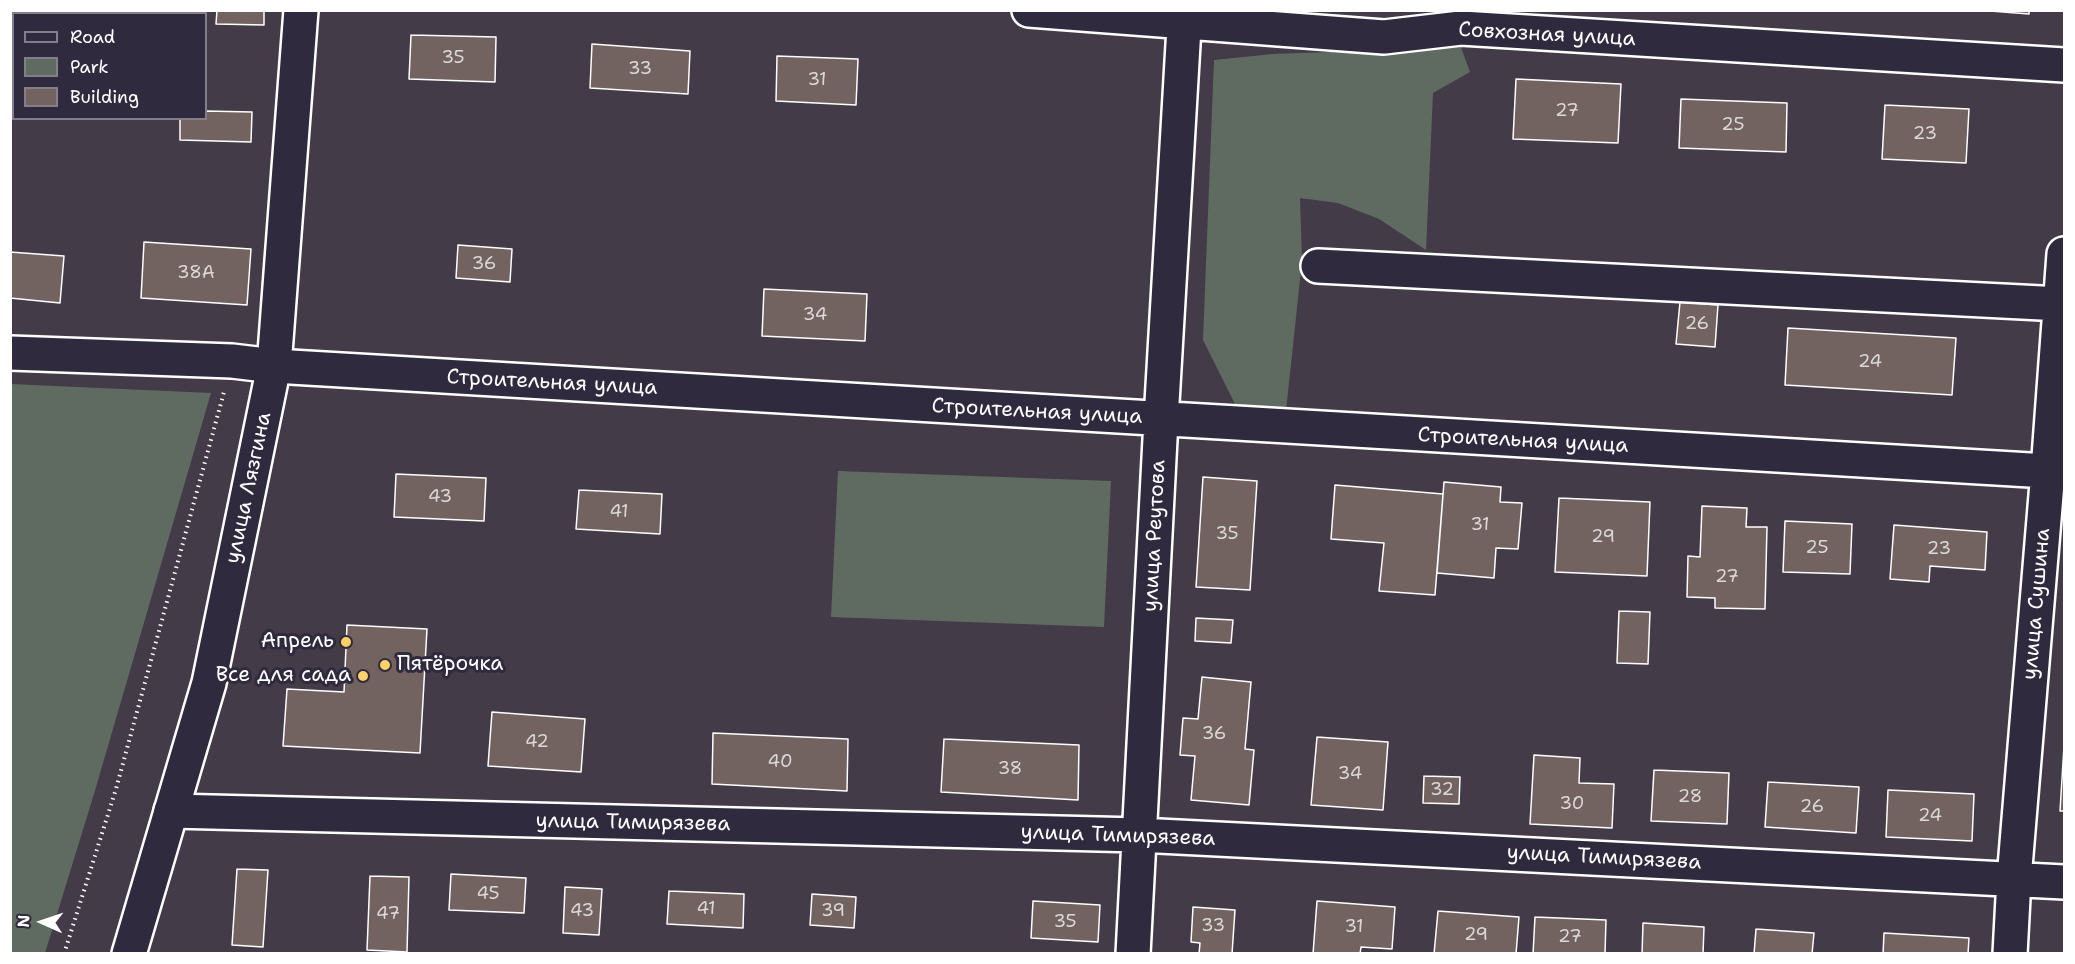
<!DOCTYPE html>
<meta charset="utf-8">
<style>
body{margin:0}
#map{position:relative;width:2075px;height:964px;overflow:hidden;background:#433b48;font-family:"Shantell Sans",sans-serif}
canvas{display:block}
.frame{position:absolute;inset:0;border:12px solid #fff;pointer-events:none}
.legend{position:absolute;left:12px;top:12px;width:195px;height:108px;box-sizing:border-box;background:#2f2a3d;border:2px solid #827f8b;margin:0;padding:8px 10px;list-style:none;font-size:18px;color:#fff}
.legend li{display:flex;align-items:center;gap:12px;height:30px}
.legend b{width:30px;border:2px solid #827f8b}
.north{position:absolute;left:12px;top:892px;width:60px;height:60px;-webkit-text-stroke:4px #2f2a3d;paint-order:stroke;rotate:273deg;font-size:16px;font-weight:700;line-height:24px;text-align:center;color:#fff}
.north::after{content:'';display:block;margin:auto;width:21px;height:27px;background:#fff;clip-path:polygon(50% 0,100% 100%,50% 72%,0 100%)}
</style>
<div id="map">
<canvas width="2075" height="964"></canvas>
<div class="frame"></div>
<ul class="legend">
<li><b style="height:8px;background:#2f2a3d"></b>Road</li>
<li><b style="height:16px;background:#5f6b60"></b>Park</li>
<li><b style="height:16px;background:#736360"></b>Building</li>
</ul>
<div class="north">N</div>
</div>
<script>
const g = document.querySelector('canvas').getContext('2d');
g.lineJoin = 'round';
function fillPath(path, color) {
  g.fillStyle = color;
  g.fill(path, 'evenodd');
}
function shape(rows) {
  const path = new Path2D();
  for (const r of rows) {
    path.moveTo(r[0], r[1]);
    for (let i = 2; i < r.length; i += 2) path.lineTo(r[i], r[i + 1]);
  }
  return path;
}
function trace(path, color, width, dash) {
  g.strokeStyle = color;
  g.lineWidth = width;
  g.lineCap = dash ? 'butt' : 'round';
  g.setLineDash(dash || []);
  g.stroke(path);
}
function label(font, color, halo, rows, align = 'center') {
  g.font = font + ' "Shantell Sans",sans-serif';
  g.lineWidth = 6;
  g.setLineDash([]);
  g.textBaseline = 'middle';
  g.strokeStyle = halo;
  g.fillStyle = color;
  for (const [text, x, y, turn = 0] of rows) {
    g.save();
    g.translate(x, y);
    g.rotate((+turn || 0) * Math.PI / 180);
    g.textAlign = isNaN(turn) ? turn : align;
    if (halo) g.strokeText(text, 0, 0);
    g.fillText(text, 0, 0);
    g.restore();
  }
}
fillPath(shape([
 [1459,42,1470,72,1433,93,1426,250,1379,219,1338,203,1300,198,1302,261,1286,411,1239,412,1203,340,1214,60,1273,54,1386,50],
 [11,384,211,393,94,794,45,953,11,953],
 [838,471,1111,481,1104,627,831,617]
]), '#5f6b60');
const building = shape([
 [18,10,95,10,95,14,18,14,18,10],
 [217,10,264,10,264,25,216,24,217,10],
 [1977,10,2029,10,2029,14,1977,10],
 [411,35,496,37,495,82,409,79,411,35],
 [592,44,690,51,688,94,590,88,592,44],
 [777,56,858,59,856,105,776,101,777,56],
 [1516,79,1621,84,1618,143,1513,139,1516,79],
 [1681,99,1787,103,1786,152,1679,148,1681,99],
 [1885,105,1969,109,1966,163,1882,159,1885,105],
 [206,111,252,112,251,142,180,140,180,118,206,118,206,111],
 [144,242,251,249,247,305,141,298,144,242],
 [458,245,512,249,510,282,456,278,458,245],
 [10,252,64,256,60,303,10,298,10,252],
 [764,289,867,294,865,341,762,336,764,289],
 [1680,302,1718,305,1715,347,1676,344,1680,302],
 [1788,328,1956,338,1952,395,1785,385,1788,328],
 [396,474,486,478,484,521,394,517,396,474],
 [1203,477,1257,481,1250,590,1196,587,1203,477],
 [1444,482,1501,487,1500,502,1522,503,1518,549,1496,548,1494,578,1437,573,1444,482],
 [1335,485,1443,494,1435,595,1379,591,1384,543,1331,539,1335,485],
 [579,490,662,494,660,534,576,529,579,490],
 [1559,498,1650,502,1647,576,1555,572,1559,498],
 [1702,506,1747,508,1746,527,1767,527,1765,609,1715,608,1715,598,1687,597,1688,556,1700,557,1702,506],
 [1785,521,1852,524,1850,574,1783,572,1785,521],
 [1894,525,1987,532,1985,570,1930,566,1929,582,1890,579,1894,525],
 [1619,611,1650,612,1648,664,1617,663,1619,611],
 [1196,618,1233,620,1231,643,1195,641,1196,618],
 [347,625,427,629,420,753,283,746,287,689,344,692,347,625],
 [1202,677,1251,682,1245,749,1254,750,1249,805,1191,800,1195,756,1180,755,1183,718,1198,719,1202,677],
 [492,712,585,719,581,772,488,766,492,712],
 [713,733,848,739,847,791,712,784,713,733],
 [1317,737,1388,742,1383,810,1311,805,1317,737],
 [944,739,1079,745,1078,800,941,792,944,739],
 [2064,746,2064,811,2060,811,2064,746],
 [1534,755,1580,758,1579,783,1614,784,1612,828,1530,824,1534,755],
 [1654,770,1729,773,1727,824,1651,821,1654,770],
 [1424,776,1460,777,1459,804,1423,803,1424,776],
 [1768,782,1859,787,1856,833,1765,827,1768,782],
 [1888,790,1974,794,1972,841,1886,837,1888,790],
 [237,869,268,870,263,947,232,945,237,869],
 [451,874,526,878,524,913,449,910,451,874],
 [370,876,409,877,407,952,367,950,370,876],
 [565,887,602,889,599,935,563,933,565,887],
 [669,891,744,894,743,928,667,924,669,891],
 [812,894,856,897,854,928,810,925,812,894],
 [1033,901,1100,905,1098,942,1031,938,1033,901],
 [1317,901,1395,907,1392,949,1361,947,1360,954,1313,954,1317,901],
 [1193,907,1235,910,1232,954,1199,954,1200,943,1191,942,1193,907],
 [1438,911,1519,917,1516,954,1434,954,1438,911],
 [1535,917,1606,920,1605,954,1533,954,1535,917],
 [1643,923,1704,927,1703,954,1642,954,1643,923],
 [1756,929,1814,933,1812,954,1754,954,1756,929],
 [1884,933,1969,938,1968,954,1883,954,1884,933]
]);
fillPath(building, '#736360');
trace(building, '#fff', 1.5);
const minor = shape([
 [1029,10,1384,37,1461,28,2064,65],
 [1318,266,2061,304],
 [10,353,232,361,274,366,2064,472],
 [171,811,1139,835,2064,882],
 [1133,954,1161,420,1185,10],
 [2010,954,2014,879,2048,471,2064,254]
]);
const major = shape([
 [129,954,209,683,274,366,301,10]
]);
trace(minor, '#fff', 38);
trace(major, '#fff', 38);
trace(shape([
 [64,954,116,789,224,392]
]), '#fff', 4, [1.5, 4.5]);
trace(minor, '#2f2a3d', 33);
trace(major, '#2f2a3d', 33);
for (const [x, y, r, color] of [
 [346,642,6,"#ffd166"],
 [385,665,6,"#ffd166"],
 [363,676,6,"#ffd166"]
]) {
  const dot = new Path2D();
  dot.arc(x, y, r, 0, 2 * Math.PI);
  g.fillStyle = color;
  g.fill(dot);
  trace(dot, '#2f2a3d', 2);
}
label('18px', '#dcd8d7', null, [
 ["35",453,58],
 ["33",640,69],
 ["31",817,80],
 ["27",1567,111],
 ["25",1733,125],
 ["23",1925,134],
 ["36",484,264],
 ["38А",196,273],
 ["34",815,315],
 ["26",1697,324],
 ["24",1870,362],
 ["43",440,497],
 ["41",619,512],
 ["31",1480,525],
 ["35",1227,534],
 ["29",1603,537],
 ["25",1817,548],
 ["23",1939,549],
 ["27",1727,577],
 ["36",1214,734],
 ["42",537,742],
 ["40",780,762],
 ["38",1010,769],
 ["34",1350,774],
 ["32",1442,790],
 ["28",1690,797],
 ["30",1572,804],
 ["26",1812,807],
 ["24",1930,816],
 ["45",488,894],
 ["41",706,909],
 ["43",582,911],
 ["39",833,911],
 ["47",388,914],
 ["35",1065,922],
 ["33",1213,926],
 ["31",1354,927],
 ["29",1476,935],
 ["27",1570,937]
]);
label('21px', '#fff', '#2f2a3d', [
 ["Совхозная улица",1547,35,3],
 ["Строительная улица",552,383,3],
 ["Строительная улица",1037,412,3],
 ["Строительная улица",1523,441,3],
 ["улица Лязгина",249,488,-78],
 ["улица Реутова",1155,536,-87],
 ["улица Сушина",2037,604,-85],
 ["улица Тимирязева",633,823,1],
 ["улица Тимирязева",1118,836,2],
 ["улица Тимирязева",1604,858,3]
]);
label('21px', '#fff', '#2f2a3d', [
 ["Апрель",334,642],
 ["Пятёрочка",397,665,"left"],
 ["Все для сада",351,676]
], 'right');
</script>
